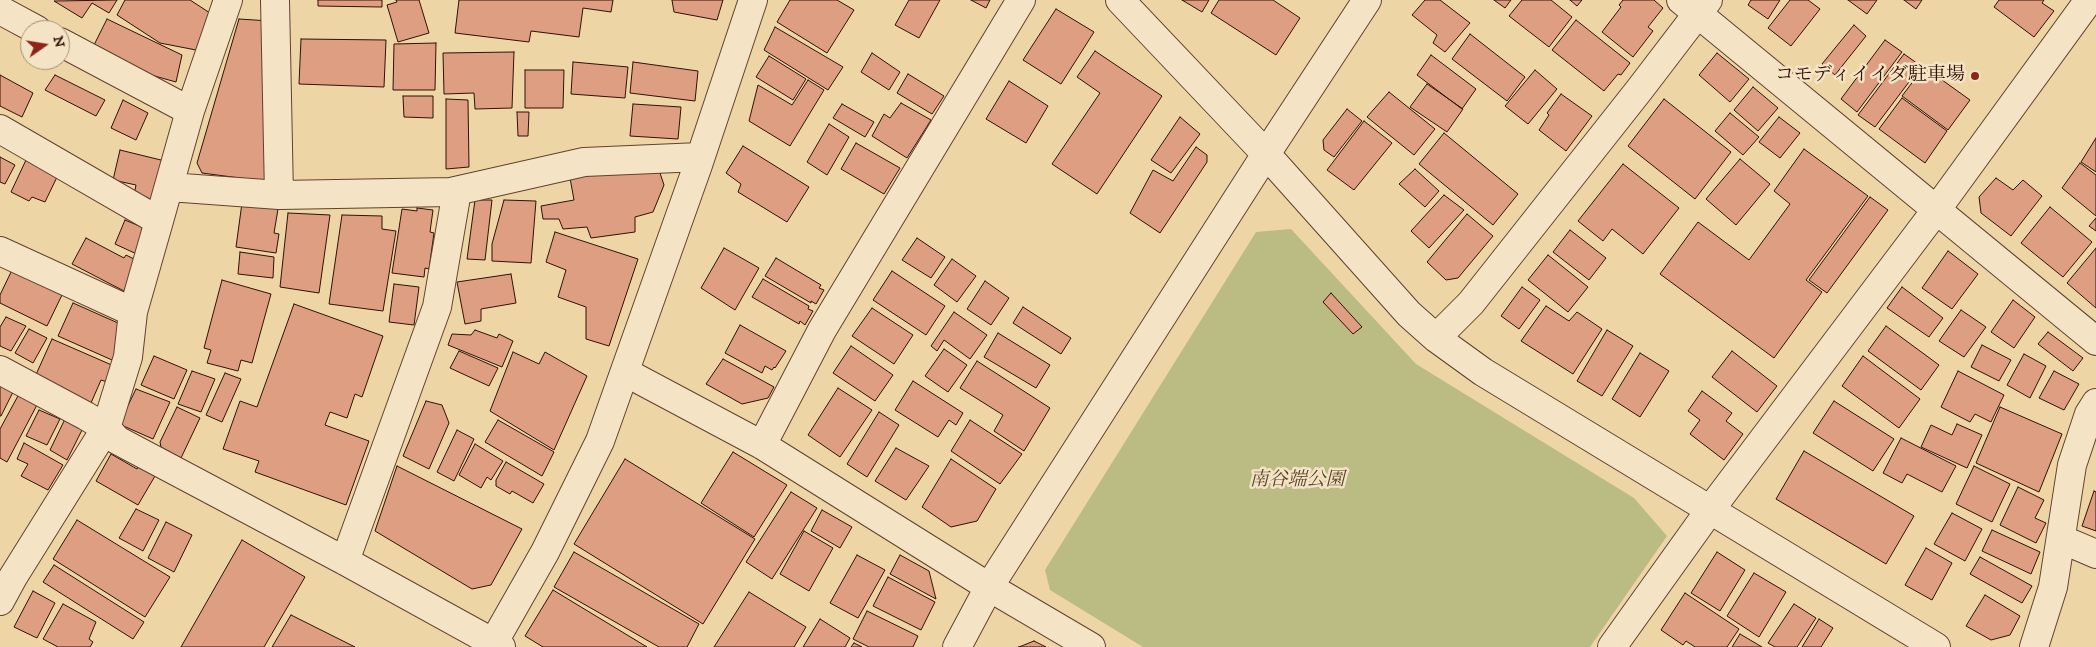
<!DOCTYPE html>
<meta charset="utf-8">
<style>
body{margin:0}
#map{position:relative;width:2096px;height:647px;overflow:hidden;background:#eed5a6;font-family:"IM FELL DW Pica",serif}
canvas{display:block}
.north{position:absolute;left:20px;top:20px;width:50px;height:50px;box-sizing:border-box;background:#f4e4c5;border:1px solid #a69079;border-radius:50%;rotate:77deg;font-size:14px;font-weight:700;line-height:20px;text-align:center;color:#301106}
.north::after{content:'';display:block;margin:auto;width:18px;height:22px;background:#8f2418;clip-path:polygon(50% 0,100% 100%,50% 72%,0 100%)}
</style>
<div id="map">
<canvas width="2096" height="647"></canvas>
<div class="north">N</div>
</div>
<script>
const g = document.querySelector('canvas').getContext('2d');
g.lineJoin = 'round';
function fillPath(path, color) {
  g.fillStyle = color;
  g.fill(path, 'evenodd');
}
function shape(rows) {
  const path = new Path2D();
  for (const r of rows) {
    path.moveTo(r[0], r[1]);
    for (let i = 2; i < r.length; i += 2) path.lineTo(r[i], r[i + 1]);
  }
  return path;
}
function trace(path, color, width, dash) {
  g.strokeStyle = color;
  g.lineWidth = width;
  g.lineCap = dash ? 'butt' : 'round';
  g.setLineDash(dash || []);
  g.stroke(path);
}
function label(font, color, halo, rows, align = 'center') {
  g.font = font + ' "IM FELL DW Pica","Noto Serif JP",serif';
  g.lineWidth = 5;
  g.setLineDash([]);
  g.textBaseline = 'middle';
  g.strokeStyle = halo;
  g.fillStyle = color;
  for (const [text, x, y, turn = 0] of rows) {
    g.save();
    g.translate(x, y);
    g.rotate((+turn || 0) * Math.PI / 180);
    g.textAlign = isNaN(turn) ? turn : align;
    if (halo) g.strokeText(text, 0, 0);
    g.fillText(text, 0, 0);
    g.restore();
  }
}
fillPath(shape([
 [1291,229,1416,364,1634,498,1667,536,1590,647,1143,647,1050,590,1045,570,1256,232]
]), '#bbbc84');
const building = shape([
 [117,0,109,13,92,3,82,18,54,1,117,0],
 [125,0,190,0,210,13,196,50,160,43,117,15,125,0],
 [318,0,382,0,382,7,318,6,318,0],
 [396,0,419,0,429,33,398,42,387,5,397,2,396,0],
 [459,0,613,0,611,12,583,8,579,37,531,31,529,42,455,33,459,0],
 [672,0,723,0,717,20,674,12,672,0],
 [790,0,837,0,854,10,827,53,777,22,790,0],
 [909,0,940,0,919,38,895,25,909,0],
 [971,0,990,0,986,8,971,0],
 [1182,0,1209,0,1202,12,1182,0],
 [1219,0,1273,0,1300,18,1276,55,1211,13,1219,0],
 [1425,0,1440,0,1470,23,1445,52,1433,43,1437,35,1412,15,1425,0],
 [1494,0,1511,0,1505,8,1494,0],
 [1522,0,1551,0,1572,17,1549,47,1509,16,1522,0],
 [1570,0,1582,0,1577,6,1570,0],
 [1623,0,1654,0,1663,8,1648,27,1653,31,1633,57,1602,32,1621,7,1619,5,1623,0],
 [1751,0,1780,0,1768,19,1748,5,1751,0],
 [1790,0,1808,0,1820,9,1791,46,1768,28,1790,0],
 [1848,0,1877,0,1867,14,1848,0],
 [1904,0,1922,0,1916,9,1904,0],
 [1999,0,2044,0,2042,3,2054,11,2034,37,1994,7,1999,0],
 [1056,9,1094,32,1061,84,1023,60,1056,9],
 [107,19,182,55,176,82,144,73,94,45,107,19],
 [239,19,270,21,270,182,202,173,197,163,239,19],
 [1576,20,1630,63,1621,75,1618,74,1604,91,1552,50,1576,20],
 [1854,25,1866,36,1835,75,1822,64,1854,25],
 [775,27,843,67,828,90,764,50,775,27],
 [1470,34,1525,77,1507,101,1452,59,1470,34],
 [301,39,386,40,384,87,299,84,301,39],
 [1885,40,1902,52,1857,112,1841,99,1885,40],
 [436,43,435,90,393,90,394,44,436,43],
 [1095,51,1162,96,1097,194,1052,164,1100,93,1077,77,1095,51],
 [514,52,512,108,475,109,474,93,444,94,443,53,514,52],
 [872,53,900,72,889,90,861,72,872,53],
 [1717,53,1749,79,1730,102,1699,75,1717,53],
 [1904,54,1921,66,1875,127,1858,115,1904,54],
 [1431,55,1476,89,1462,109,1417,75,1431,55],
 [769,56,806,79,793,100,756,77,769,56],
 [573,62,628,67,625,98,571,94,573,62],
 [633,62,698,71,695,101,630,93,633,62],
 [1924,67,1970,100,1948,130,1902,96,1924,67],
 [525,70,564,70,563,108,525,108,525,70],
 [1535,70,1557,89,1528,124,1505,106,1535,70],
 [908,74,944,96,932,114,897,93,908,74],
 [0,75,33,93,22,117,0,106,0,75],
 [55,75,105,100,96,116,45,90,55,75],
 [808,80,824,90,790,146,749,121,758,85,792,105,808,80],
 [1009,81,1048,106,1026,143,986,119,1009,81],
 [1427,84,1463,109,1447,132,1410,107,1427,84],
 [1753,87,1778,108,1758,131,1734,110,1753,87],
 [1389,92,1435,129,1414,155,1367,117,1389,92],
 [1561,94,1592,116,1566,151,1539,130,1549,115,1547,113,1561,94],
 [403,96,433,96,433,118,404,117,403,96],
 [1902,98,1947,131,1925,163,1879,129,1902,98],
 [446,99,468,100,469,167,446,169,446,99],
 [1664,99,1731,152,1695,199,1628,146,1664,99],
 [123,100,148,113,136,140,111,128,123,100],
 [901,103,931,120,907,158,872,136,884,114,890,118,901,103],
 [633,104,681,107,678,139,630,136,633,104],
 [842,104,874,122,865,137,833,118,842,104],
 [1347,109,1362,121,1334,157,1324,150,1323,140,1347,109],
 [517,112,529,112,528,136,518,136,517,112],
 [1730,113,1759,137,1743,155,1715,131,1730,113],
 [1180,117,1200,134,1171,173,1151,160,1180,117],
 [1779,117,1800,133,1780,158,1759,142,1779,117],
 [1364,121,1392,143,1354,190,1327,170,1364,121],
 [829,124,849,137,827,175,807,162,829,124],
 [1444,133,1518,194,1493,225,1419,164,1444,133],
 [2096,138,2096,172,2081,162,2096,138],
 [856,143,900,168,884,194,841,169,856,143],
 [743,146,809,187,787,222,738,192,741,184,726,173,743,146],
 [1196,147,1207,155,1207,162,1160,233,1130,213,1153,170,1173,181,1196,147],
 [1804,149,1868,196,1806,280,1822,292,1774,358,1660,274,1698,222,1749,260,1790,204,1774,191,1804,149],
 [120,150,165,161,156,200,134,195,136,185,113,180,120,150],
 [0,157,15,165,5,184,0,182,0,157],
 [1740,159,1770,184,1736,225,1706,199,1740,159],
 [26,160,58,175,45,202,32,197,29,201,11,192,26,160],
 [2080,163,2096,175,2096,216,2062,188,2080,163],
 [1623,164,1679,208,1643,254,1612,229,1603,241,1578,221,1623,164],
 [658,167,664,185,653,212,635,217,635,232,591,238,587,227,563,229,559,219,543,219,541,206,574,200,570,178,658,167],
 [1415,169,1439,191,1425,207,1399,184,1415,169],
 [1996,178,2013,190,2023,180,2042,196,2011,236,1981,213,1979,197,1996,178],
 [1444,195,1464,210,1429,248,1411,231,1444,195],
 [1870,197,1888,210,1827,293,1809,280,1870,197],
 [475,200,492,200,485,260,467,259,475,200],
 [504,200,536,201,531,263,492,261,492,244,504,200],
 [242,203,278,209,274,233,279,234,276,253,236,247,242,203],
 [2050,207,2092,242,2063,277,2021,243,2050,207],
 [417,208,433,210,430,232,434,233,429,269,425,268,424,277,392,273,402,209,417,211,417,208],
 [288,213,330,215,319,293,280,287,288,213],
 [1467,214,1493,236,1458,278,1446,280,1427,262,1467,214],
 [342,215,382,216,382,229,396,231,383,311,329,304,342,215],
 [2096,218,2096,231,2089,226,2096,218],
 [125,220,149,230,141,256,115,244,125,220],
 [1570,230,1606,258,1589,280,1553,252,1570,230],
 [555,232,638,259,609,346,586,339,586,307,558,297,566,270,546,262,555,232],
 [86,238,124,258,126,255,140,262,124,291,72,264,86,238],
 [917,238,945,257,931,278,902,260,917,238],
 [724,248,759,268,735,310,701,288,724,248],
 [2096,248,2096,308,2067,283,2096,248],
 [1948,251,1978,274,1952,309,1922,288,1948,251],
 [240,252,274,257,273,278,238,274,240,252],
 [1548,255,1588,287,1568,312,1528,280,1548,255],
 [776,258,821,285,819,288,824,290,816,304,811,301,811,303,765,276,776,258],
 [952,259,976,276,957,302,934,285,952,259],
 [12,270,62,295,47,326,0,303,0,295,12,270],
 [892,271,945,306,926,335,873,300,892,271],
 [511,274,516,303,481,309,481,321,465,324,457,282,511,274],
 [763,279,809,306,808,309,813,311,805,325,800,321,799,324,752,297,763,279],
 [222,280,271,294,252,363,241,360,238,371,207,363,211,350,204,348,222,280],
 [985,281,1009,298,991,325,967,309,985,281],
 [394,284,419,287,414,325,389,322,394,284],
 [1522,287,1540,300,1519,329,1501,316,1522,287],
 [1902,287,1943,318,1929,337,1887,308,1902,287],
 [1331,293,1362,327,1353,334,1323,302,1331,293],
 [2013,300,2035,317,2014,348,1991,332,2013,300],
 [73,303,127,327,112,360,58,336,73,303],
 [294,304,383,336,362,397,355,394,347,418,330,412,325,425,369,441,346,505,255,472,259,461,223,449,240,401,257,407,294,304],
 [1546,306,1569,321,1577,312,1602,329,1573,374,1521,341,1546,306],
 [1023,307,1071,338,1061,354,1013,323,1023,307],
 [872,308,913,335,894,364,852,336,872,308],
 [1961,310,1986,327,1964,357,1939,341,1961,310],
 [954,312,987,335,970,359,944,340,937,351,931,346,954,312],
 [6,317,26,326,11,351,0,346,0,327,6,317],
 [740,325,786,351,775,368,774,367,772,370,765,366,762,373,725,353,740,325],
 [1886,326,1939,365,1921,390,1868,351,1886,326],
 [29,329,47,338,33,363,15,353,29,329],
 [475,330,497,338,499,334,513,341,502,367,448,345,452,334,471,335,475,330],
 [1607,330,1633,346,1602,396,1577,381,1607,330],
 [2048,332,2083,358,2073,371,2038,344,2048,332],
 [998,333,1050,365,1036,388,984,357,998,333],
 [52,339,114,366,107,382,101,380,91,403,34,379,52,339],
 [1982,345,2011,360,1999,381,1971,367,1982,345],
 [851,346,893,375,875,401,833,373,851,346],
 [944,349,967,365,948,392,925,376,944,349],
 [459,351,498,368,489,386,450,368,459,351],
 [1732,351,1777,386,1757,412,1712,377,1732,351],
 [513,352,539,364,545,352,587,376,554,450,490,411,513,352],
 [1640,353,1669,371,1640,417,1612,399,1640,353],
 [2024,354,2046,366,2030,398,2007,385,2024,354],
 [154,356,187,370,174,399,141,385,154,356],
 [1863,356,1920,399,1899,428,1842,386,1863,356],
 [723,359,774,387,768,398,742,404,706,384,723,359],
 [977,361,1050,408,1024,451,994,431,1003,415,960,388,977,361],
 [192,371,215,379,201,412,178,404,192,371],
 [1958,371,2004,395,1991,422,1975,414,1970,422,1941,407,1958,371],
 [2054,371,2079,384,2064,410,2039,398,2054,371],
 [225,373,241,379,222,422,206,415,225,373],
 [913,381,963,413,956,425,949,420,938,437,895,410,913,381],
 [0,384,14,390,1,416,0,416,0,384],
 [838,388,872,410,840,457,808,435,838,388],
 [136,389,170,402,153,439,119,424,136,389],
 [1702,391,1732,413,1726,421,1743,434,1724,460,1690,434,1700,420,1688,411,1702,391],
 [19,394,38,403,7,462,0,458,0,429,19,394],
 [426,401,442,405,449,423,429,469,403,456,426,401],
 [1834,401,1894,439,1873,471,1813,433,1834,401],
 [177,407,200,418,181,458,161,447,160,442,177,407],
 [2000,407,2062,434,2039,492,1976,463,2000,407],
 [39,410,60,419,47,445,26,436,39,410],
 [879,412,899,425,867,477,847,464,879,412],
 [65,419,83,428,67,460,50,450,65,419],
 [498,420,554,452,542,476,485,442,498,420],
 [970,420,1022,454,1000,484,951,451,970,420],
 [1957,424,1982,435,1967,468,1921,447,1931,425,1952,435,1957,424],
 [457,430,474,439,454,481,437,472,457,430],
 [1901,438,1956,466,1942,492,1907,474,1902,483,1883,473,1901,438],
 [24,443,63,465,48,490,21,476,28,464,17,459,24,443],
 [475,444,503,461,491,480,487,477,481,488,459,475,475,444],
 [896,448,929,466,906,500,875,481,896,448],
 [1804,451,1914,516,1886,564,1776,499,1804,451],
 [733,452,787,485,754,537,701,503,733,452],
 [111,454,137,469,138,467,155,476,138,505,96,481,111,454],
 [625,459,755,539,703,624,574,544,625,459],
 [951,459,996,489,977,521,951,527,922,507,951,459],
 [506,462,544,484,533,503,512,491,510,494,496,486,496,480,506,462],
 [397,466,522,529,491,585,472,589,375,531,397,466],
 [1974,466,2010,484,1992,522,1956,504,1974,466],
 [2018,487,2044,500,2035,518,2046,523,2036,543,2000,525,2018,487],
 [2094,491,2096,492,2096,531,2082,526,2094,491],
 [791,492,817,508,772,579,746,562,791,492],
 [136,509,159,520,143,551,119,538,136,509],
 [822,510,852,527,840,548,811,531,822,510],
 [1952,513,1982,529,1965,561,1934,544,1952,513],
 [77,520,170,577,145,617,53,559,77,520],
 [166,522,192,535,174,572,148,558,166,522],
 [1992,530,2040,552,2031,574,1982,551,1992,530],
 [804,531,833,548,809,591,780,574,804,531],
 [242,540,305,577,264,647,181,647,242,540],
 [1926,548,1952,563,1932,600,1905,585,1926,548],
 [574,552,699,624,687,647,659,647,554,587,574,552],
 [1717,552,1745,570,1720,611,1691,593,1717,552],
 [857,555,885,570,858,618,830,603,857,555],
 [900,555,929,571,936,599,890,574,900,555],
 [1980,557,2032,586,2022,603,1970,574,1980,557],
 [54,565,144,622,133,639,43,582,54,565],
 [1754,573,1786,592,1759,637,1727,616,1754,573],
 [888,577,935,602,921,630,873,606,888,577],
 [553,590,647,647,543,647,525,636,553,590],
 [33,591,55,603,37,638,14,627,33,591],
 [749,592,806,627,794,647,714,647,749,592],
 [1685,593,1739,629,1727,647,1695,647,1686,641,1683,645,1661,630,1685,593],
 [1985,595,2020,616,2010,635,1991,640,1966,626,1985,595],
 [63,604,96,622,89,639,93,642,90,647,58,647,43,639,63,604],
 [1794,604,1816,618,1797,647,1775,647,1768,643,1794,604],
 [867,611,918,636,913,647,869,647,853,639,867,611],
 [291,615,355,647,272,647,291,615],
 [820,619,850,638,845,647,803,647,820,619],
 [1819,619,1833,628,1821,647,1802,647,1819,619],
 [1740,634,1762,647,1732,647,1740,634],
 [1034,641,1046,647,1018,647,1019,647,1034,641],
 [854,643,862,647,851,647,854,643]
]);
fillPath(building, '#de9e81');
trace(building, '#301106', 1);
const minor = shape([
 [275,0,279,195],
 [1120,0,1266,154,1409,314,1436,338,1483,372,1936,647],
 [1681,0,2096,341],
 [0,10,37,30],
 [60,42,190,111],
 [0,129,159,221],
 [169,187,279,195,451,192,584,162,700,157],
 [0,251,133,312],
 [1436,338,1471,303,1640,89,1708,0],
 [0,370,86,416,106,428,117,440,345,561,501,647],
 [625,372,762,445,989,587,1091,647],
 [762,445,822,330,1021,0],
 [2061,539,2096,554],
 [345,561,437,307,457,191],
 [0,601,13,577,106,428,128,357,133,312,159,221,190,111,228,0],
 [491,647,545,552,600,441,698,165,753,0],
 [957,647,989,587,1266,154,1367,0],
 [1612,647,1710,510,1937,209,2089,0],
 [2034,647,2053,587,2072,465,2089,414,2096,403]
]);
trace(minor, '#60422e', 30);
trace(minor, '#f4e4c5', 28);
for (const [x, y, r, color] of [
 [1975,76,5,"#8f2418"]
]) {
  const dot = new Path2D();
  dot.arc(x, y, r, 0, 2 * Math.PI);
  g.fillStyle = color;
  g.fill(dot);
  trace(dot, '#f4e4c5', 2);
}
label('19px', '#301106', '#f4e4c5', [
 ["コモディイイダ駐車場",1965,76]
], 'right');
label('italic 19px', '#5a442c', '#f4e4c5', [
 ["南谷端公園",1297,481]
]);
</script>
